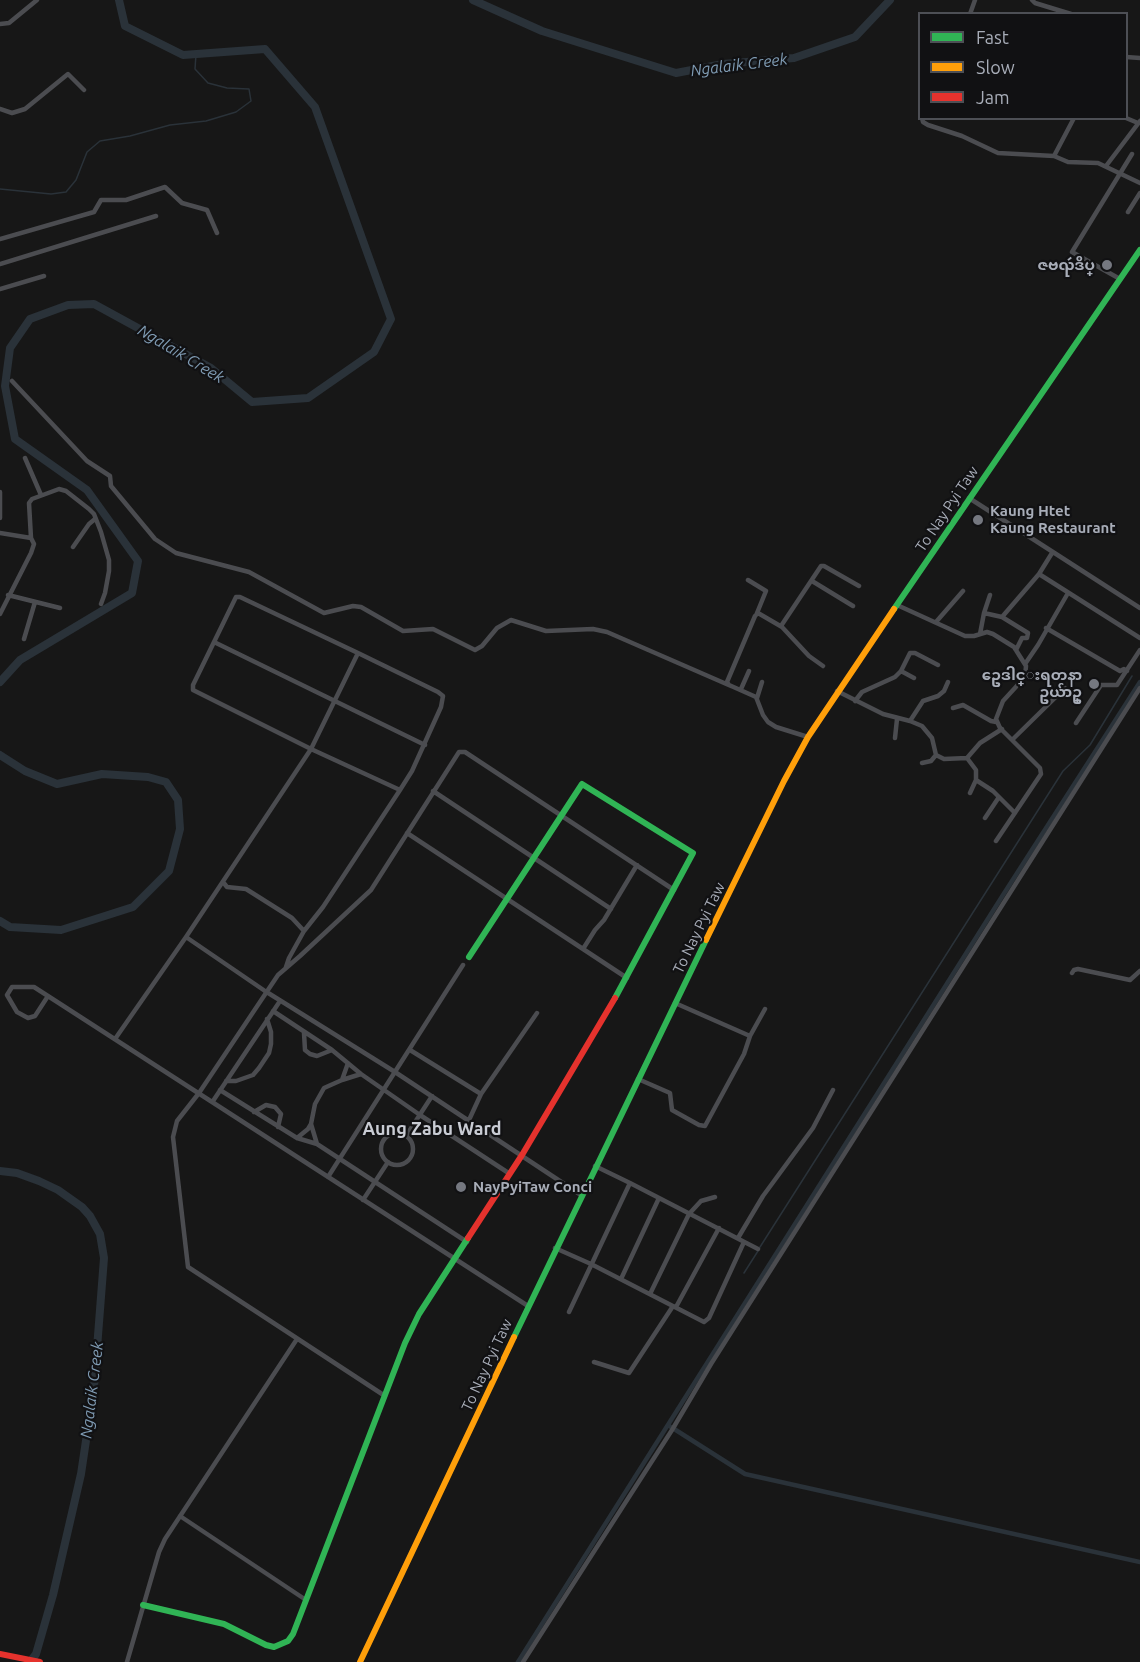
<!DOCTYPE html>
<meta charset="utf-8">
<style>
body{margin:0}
#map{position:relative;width:1140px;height:1662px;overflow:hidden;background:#171717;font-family:Ubuntu,sans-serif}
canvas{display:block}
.legend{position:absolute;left:918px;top:12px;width:210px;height:108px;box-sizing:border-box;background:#111113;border:2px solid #4d4f55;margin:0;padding:8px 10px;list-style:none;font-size:18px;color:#a8adb8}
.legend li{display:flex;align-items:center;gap:12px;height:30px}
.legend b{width:30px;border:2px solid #4d4f55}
</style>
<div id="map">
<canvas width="1140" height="1662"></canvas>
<ul class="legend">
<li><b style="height:8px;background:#30b455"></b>Fast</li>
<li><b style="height:8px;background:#ff9f0a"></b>Slow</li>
<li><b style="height:8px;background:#e5322d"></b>Jam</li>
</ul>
</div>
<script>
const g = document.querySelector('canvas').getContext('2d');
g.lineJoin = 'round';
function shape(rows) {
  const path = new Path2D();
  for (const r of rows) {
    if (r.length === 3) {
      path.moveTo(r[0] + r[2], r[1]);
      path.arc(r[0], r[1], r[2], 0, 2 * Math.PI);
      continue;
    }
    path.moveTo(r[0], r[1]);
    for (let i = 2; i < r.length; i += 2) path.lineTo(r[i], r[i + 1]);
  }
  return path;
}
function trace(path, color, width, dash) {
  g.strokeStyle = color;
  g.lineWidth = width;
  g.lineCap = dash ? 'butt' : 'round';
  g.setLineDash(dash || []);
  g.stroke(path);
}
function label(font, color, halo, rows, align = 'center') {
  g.font = font + ' Ubuntu,"Noto Sans Myanmar",sans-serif';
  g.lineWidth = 4.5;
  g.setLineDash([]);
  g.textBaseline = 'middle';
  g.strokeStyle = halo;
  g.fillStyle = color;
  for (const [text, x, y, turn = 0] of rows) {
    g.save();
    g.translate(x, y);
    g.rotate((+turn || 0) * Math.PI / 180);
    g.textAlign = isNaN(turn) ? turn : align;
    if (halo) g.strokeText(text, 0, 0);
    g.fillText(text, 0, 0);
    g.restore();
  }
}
trace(shape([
 [0,189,51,194,66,192,76,180,87,152,100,141,130,136,170,125,206,121,236,112,251,101,249,89,227,88,208,83,195,69,196,54],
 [760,1247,1063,771,1090,745,1132,676],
 [744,1273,758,1251]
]), '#2a3239', 1.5);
trace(shape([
 [671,1427,745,1474,1140,1562],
 [518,1662,1003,895,1140,682]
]), '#2a3239', 4.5);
trace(shape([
 [473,0,542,31,676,73,723,64,794,58,855,37,890,0],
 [0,682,20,660,132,593,138,561,87,490,15,439,5,386,10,348,30,319,68,305,94,304,211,368,252,402,308,398,374,352,391,319,315,107,265,49,183,55,125,26,119,0],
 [0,755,25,771,57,784,102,774,148,777,166,782,178,800,180,829,169,871,133,907,61,930,10,927,0,921],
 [0,1171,17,1173,39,1181,58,1190,82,1207,90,1216,100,1234,104,1258,94,1387,81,1474,53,1595,36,1654,30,1662]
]), '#2a3239', 8);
trace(shape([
 [1032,0,1035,3,1071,14],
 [970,14,975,0],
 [0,24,9,23,37,0],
 [1126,57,1140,58],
 [0,109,12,113,25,109,68,74,84,90],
 [922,118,923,122,928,125,962,136,998,153,1054,156,1068,162,1098,163,1140,183],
 [1126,118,1138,123],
 [1054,156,1074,118],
 [1106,166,1140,121],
 [1128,212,1140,193],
 [0,239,94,212,101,200,126,200,165,187,182,203,207,210,217,233],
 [0,264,156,216],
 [1120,279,1072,252,1132,154],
 [0,289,44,276],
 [12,381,87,461,110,476,111,486,155,539,176,553,249,572,324,613,353,606,361,607,403,631,433,629,475,650,482,646,497,628,511,620,546,631,593,629,607,632,731,686],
 [25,458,41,495],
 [0,492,0,518],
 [969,498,1140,608],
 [0,533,31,538],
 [73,547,89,524,95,519],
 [1039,574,1140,638],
 [748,580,766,591,757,613],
 [812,581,853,606],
 [8,595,60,608],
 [897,605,965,636,974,636,987,632,993,634,1014,647,1026,666,1025,677,1003,701,996,719,1000,728,1040,768,1041,774,996,841],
 [984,613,1002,617,1028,633,1027,638,1022,638,1016,650],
 [0,614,31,553,34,544,31,538,29,503,32,499,59,489,66,491,89,509,94,514,101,532,109,560,109,571,105,593,101,604],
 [1002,617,1039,574,1052,553],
 [936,622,963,591],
 [781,626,821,566,824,566,859,586],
 [1046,628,1120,671,1124,669,1127,671],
 [980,634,984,613,990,595],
 [24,639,35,602],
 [214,642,425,745],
 [1025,664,1038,645,1068,593],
 [901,671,914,678],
 [741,689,749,671],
 [837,691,883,714,910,721,922,726,932,738,936,755,944,759,967,758,976,770,976,780,993,791,1015,813],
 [757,698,762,682],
 [855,701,862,692,895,677,901,671,910,653,915,653,938,665],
 [953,708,963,705,991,721,996,722],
 [910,721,923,701,938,696,944,691,948,682],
 [1076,723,1101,685,1117,685,1140,650],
 [808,737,776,727,768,722,763,715,756,697,729,685,727,682,755,616,758,613,782,627,809,656,823,666],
 [895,738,897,719],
 [1012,740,1065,688],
 [967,758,980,743,1002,729],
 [922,763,931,761,936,755],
 [433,791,611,909],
 [970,793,976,780],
 [985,818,999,797],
 [407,833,627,978],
 [223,882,227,887,246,889,254,894,292,918,304,931],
 [186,937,265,991],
 [583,949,595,930,604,920,637,865],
 [286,967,289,958,304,931,323,907,400,790,412,771,441,707,443,696,438,692,358,653,240,597,236,597,193,685,193,690,311,749,400,790],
 [1072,973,1074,970,1078,969,1130,980,1140,971],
 [265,991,395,1072,581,1195],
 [48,996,35,1016,28,1018,17,1012,7,995,12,987,34,987,528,1306],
 [675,1003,750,1036],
 [273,1011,332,1050,361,1074],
 [304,1033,305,1050,310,1054,317,1056,332,1050],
 [115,1039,186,937,311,749,358,653],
 [410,1050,481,1094],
 [638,1079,670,1093,672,1110,699,1125,705,1126,744,1054,750,1036,765,1009],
 [342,1080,348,1063],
 [226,1081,236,1081,253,1075,259,1068,269,1053,271,1044,271,1032,267,1019],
 [220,1090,297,1138,317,1144],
 [213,1101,280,1001],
 [254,1112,266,1105,275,1107,281,1114,278,1127],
 [469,1120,481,1094,537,1013],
 [397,1149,16],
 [406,1136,432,1096],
 [297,1138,308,1129,311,1124],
 [595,1166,630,1183],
 [328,1177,463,965],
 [363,1200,388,1162],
 [738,1238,763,1196,813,1128,833,1090],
 [467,1242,317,1144,311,1124,315,1104,324,1088,342,1080,361,1074,420,1115,510,1174],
 [555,1248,591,1264,704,1322,709,1318,744,1242],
 [621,1279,659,1198],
 [650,1294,689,1214,701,1201,715,1197],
 [676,1307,719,1228],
 [569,1312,630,1183,758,1249],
 [594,1362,629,1373,673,1306],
 [385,1396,188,1267,173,1137,177,1121,199,1093,278,975,300,956,371,890,459,752,465,752,674,890],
 [180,1516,306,1600],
 [127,1662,159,1552,165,1539,297,1339],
 [523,1662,672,1430,711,1364,1140,688]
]), '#4b4c50', 4.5);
trace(shape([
 [894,609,1140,250],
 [469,957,582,784,693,853,615,998],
 [514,1337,706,940],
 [143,1605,224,1624,266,1645,274,1647,288,1641,293,1634,405,1343,419,1314,468,1238]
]), '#30b455', 6);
trace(shape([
 [706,940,784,781,808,737,894,609],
 [360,1662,514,1337]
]), '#ff9f0a', 6);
trace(shape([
 [468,1238,522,1155,615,998],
 [0,1654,40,1662]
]), '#e5322d', 6);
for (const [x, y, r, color] of [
 [1107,265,6,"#757880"],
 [978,520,6,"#757880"],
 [1094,684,6,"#757880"],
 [461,1187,6,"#757880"]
]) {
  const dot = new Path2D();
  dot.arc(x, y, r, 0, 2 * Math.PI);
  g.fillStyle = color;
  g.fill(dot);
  trace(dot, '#111113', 2);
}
label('bold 15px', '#a8adb8', '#111113', [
 ["ဇဗၺဴဒိပ္",1095,265],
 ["Kaung Htet",990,511,"left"],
 ["Kaung Restaurant",990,528,"left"],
 ["ဥေဒါင္းရတနာ",1082,675],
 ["ဥယ်ာဥ္",1082,692],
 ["NayPyiTaw Conci",473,1187,"left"]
], 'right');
label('15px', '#a8adb8', '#111113', [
 ["To Nay Pyi Taw",947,509,-56],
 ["To Nay Pyi Taw",699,928,-64],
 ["To Nay Pyi Taw",487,1365,-65]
]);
label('italic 16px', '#7f9bb3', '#111113', [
 ["Ngalaik Creek",739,65,-7],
 ["Ngalaik Creek",181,354,31],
 ["Ngalaik Creek",92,1390,-83]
]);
label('bold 18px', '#c9ccd4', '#111113', [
 ["Aung Zabu Ward",432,1129]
]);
</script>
